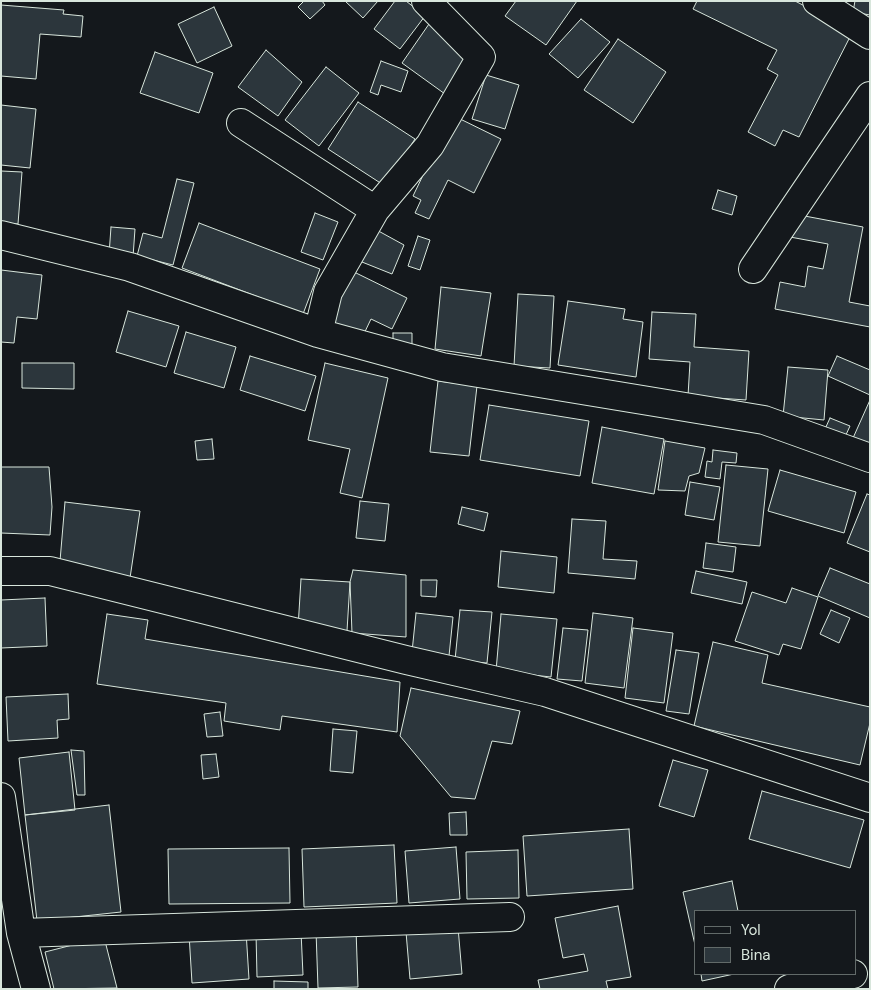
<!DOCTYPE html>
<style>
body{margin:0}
#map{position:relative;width:871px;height:990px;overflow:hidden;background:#14181c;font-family:"DM Sans",sans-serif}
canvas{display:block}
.frame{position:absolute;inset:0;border:2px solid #d8e6dc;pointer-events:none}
.legend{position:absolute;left:694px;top:910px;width:162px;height:65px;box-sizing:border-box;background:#14181c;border:1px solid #626a69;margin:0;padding:6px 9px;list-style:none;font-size:15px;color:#d8e6dc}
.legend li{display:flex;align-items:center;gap:10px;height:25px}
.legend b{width:25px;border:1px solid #626a69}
</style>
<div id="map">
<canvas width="871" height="990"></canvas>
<div class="frame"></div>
<ul class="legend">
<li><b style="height:6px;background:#14181c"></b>Yol</li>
<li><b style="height:14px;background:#2c363c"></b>Bina</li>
</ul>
</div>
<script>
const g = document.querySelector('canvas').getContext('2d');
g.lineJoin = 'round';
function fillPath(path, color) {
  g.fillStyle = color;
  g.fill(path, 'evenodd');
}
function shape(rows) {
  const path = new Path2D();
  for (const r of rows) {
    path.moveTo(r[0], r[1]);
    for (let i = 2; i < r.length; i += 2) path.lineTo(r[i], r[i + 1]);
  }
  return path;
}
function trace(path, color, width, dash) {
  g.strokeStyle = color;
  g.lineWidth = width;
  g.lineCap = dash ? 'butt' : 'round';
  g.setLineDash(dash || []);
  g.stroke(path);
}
const building = shape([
 [304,1,322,1,325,5,310,19,298,7,304,1],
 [345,1,378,1,363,18,345,1],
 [395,1,406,1,425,16,400,49,374,29,395,1],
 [516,1,577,1,546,45,505,16,516,1],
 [697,1,795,1,853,31,799,137,783,130,775,146,748,132,778,75,767,69,777,50,693,9,697,1],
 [855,1,870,1,870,15,853,12,855,1],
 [1,5,64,10,63,14,83,16,81,37,40,34,36,79,1,76,1,5],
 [214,7,232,46,197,63,178,24,214,7],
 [581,19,610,42,578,78,549,54,581,19],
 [429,24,472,55,445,94,402,63,429,24],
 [618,39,666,72,633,123,584,90,618,39],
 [266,50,302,82,278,116,238,87,266,50],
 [155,52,213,73,199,113,140,93,155,52],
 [381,61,408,71,401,92,381,85,378,95,370,92,381,61],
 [326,67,359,93,319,146,285,120,326,67],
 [486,75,519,85,505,129,472,119,486,75],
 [358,102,415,139,385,186,328,149,358,102],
 [1,105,36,109,30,168,1,165,1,105],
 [452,115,501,139,474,193,448,180,429,219,415,213,421,200,413,196,452,115],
 [1,171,22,172,18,224,1,223,1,171],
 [177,179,194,183,173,265,137,256,143,233,162,238,177,179],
 [718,190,737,196,732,215,712,209,718,190],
 [315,213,338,222,323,260,301,252,315,213],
 [794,214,863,227,849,302,870,306,870,327,775,309,780,282,805,287,808,266,823,269,828,244,790,237,794,214],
 [199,223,320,269,303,314,182,268,199,223],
 [111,227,135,229,133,257,109,255,111,227],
 [373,228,404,245,392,274,352,258,373,228],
 [418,236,430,240,420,270,408,266,418,236],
 [1,270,42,275,37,319,17,317,14,343,1,342,1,270],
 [352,271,407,298,392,329,371,319,361,340,327,324,352,271],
 [441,287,491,293,481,356,435,349,441,287],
 [518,294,554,296,550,368,514,366,518,294],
 [568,301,625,309,623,319,643,322,636,377,558,365,568,301],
 [128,311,179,326,166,367,116,352,128,311],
 [652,312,696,314,694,347,749,351,746,400,688,396,690,362,649,359,652,312],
 [186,332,236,347,224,388,174,373,186,332],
 [393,333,412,333,412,349,393,349,393,333],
 [250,356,316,376,305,411,240,390,250,356],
 [837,356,870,370,870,395,828,376,837,356],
 [22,363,74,363,74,389,22,388,22,363],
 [325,363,388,378,362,498,340,493,350,449,308,440,325,363],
 [788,367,828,370,824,420,783,416,788,367],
 [438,381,477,386,469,456,430,452,438,381],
 [870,400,870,456,849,447,870,400],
 [489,405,589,421,580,476,480,460,489,405],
 [830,418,850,426,845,437,825,429,830,418],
 [602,427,664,439,654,494,592,483,602,427],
 [212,439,214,459,197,460,195,441,212,439],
 [665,441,705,448,699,473,689,476,685,491,658,490,665,441],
 [713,450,737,453,736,463,722,462,720,479,705,477,707,461,712,462,713,450],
 [726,465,768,469,760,546,718,542,726,465],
 [1,467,49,467,52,507,50,535,1,533,1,467],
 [780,470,856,492,844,533,768,511,780,470],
 [690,482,720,487,714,520,685,515,690,482],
 [867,494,870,495,870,552,847,543,867,494],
 [360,501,389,504,385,541,356,538,360,501],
 [65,502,140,511,130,578,60,561,65,502],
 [462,507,488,513,484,531,458,524,462,507],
 [572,519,606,521,603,559,637,561,635,579,568,573,572,519],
 [706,543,736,547,733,572,703,568,706,543],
 [501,551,557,557,554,593,498,587,501,551],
 [830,568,870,584,870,618,818,596,830,568],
 [353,570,406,575,406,637,352,633,350,582,353,570],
 [696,571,747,582,742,604,691,593,696,571],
 [301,579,350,582,347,631,298,628,301,579],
 [421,580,437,580,436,597,421,596,421,580],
 [792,588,818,597,801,649,783,644,779,655,735,641,752,592,786,603,792,588],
 [45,598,47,646,1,648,1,600,45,598],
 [460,610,492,612,487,663,455,660,460,610],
 [831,610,850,618,839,643,820,634,831,610],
 [416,613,453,617,449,656,412,652,416,613],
 [593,613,633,618,624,688,585,683,593,613],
 [107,614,148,620,145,639,400,682,397,732,282,716,280,730,224,721,226,703,97,684,107,614],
 [501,614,557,619,551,677,496,671,501,614],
 [563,628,588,630,582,681,557,679,563,628],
 [633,628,673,633,664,703,625,698,633,628],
 [713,642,768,655,762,683,870,707,870,723,860,765,694,726,713,642],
 [676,650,699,653,689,714,666,711,676,650],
 [411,688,520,711,512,744,492,741,475,799,451,797,400,736,411,688],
 [68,694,69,719,57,720,58,738,8,741,6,697,68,694],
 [220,712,223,736,207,737,204,714,220,712],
 [333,729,357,731,353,773,330,771,333,729],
 [71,750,84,751,85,795,77,795,71,750],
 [69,752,75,810,25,815,19,758,69,752],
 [216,754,219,777,203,779,201,755,216,754],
 [673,760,708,770,694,817,659,806,673,760],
 [762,791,864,820,850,868,749,839,762,791],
 [109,805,121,912,37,921,25,815,109,805],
 [466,812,467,835,450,835,449,813,466,812],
 [629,829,633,889,527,896,523,836,629,829],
 [394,845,397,903,304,907,302,849,394,845],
 [456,847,460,899,409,903,405,851,456,847],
 [289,848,290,903,169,904,168,849,289,848],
 [518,850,519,898,467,899,466,852,518,850],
 [732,881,738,911,695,911,695,945,683,892,732,881],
 [618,906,631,977,606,981,608,989,540,989,538,980,588,971,584,954,563,958,555,918,618,906],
 [458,927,462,974,410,979,406,932,458,927],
 [356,929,358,987,318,988,316,931,356,929],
 [246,931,249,979,192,983,189,934,246,931],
 [301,931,303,975,257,977,256,933,301,931],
 [104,937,117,988,54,989,45,952,104,937],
 [701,974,734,974,702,981,701,974],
 [274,981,308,982,308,989,274,989,274,981]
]);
fillPath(building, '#2c363c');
trace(building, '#d8e6dc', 1);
const minor = shape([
 [817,1,870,35],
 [241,123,375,210],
 [1,235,130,267,318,333,442,367,764,420,870,458],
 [753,269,870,96],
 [318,333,328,292,375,210,430,145,481,57,426,1],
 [1,797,21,933,36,989],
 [21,933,510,917],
 [789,989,807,983,853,974]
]);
const tertiary = shape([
 [1,571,50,571,406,660,545,692,870,798]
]);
trace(minor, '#d8e6dc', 30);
trace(tertiary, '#d8e6dc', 30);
trace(minor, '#14181c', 28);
trace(tertiary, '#14181c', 28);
</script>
